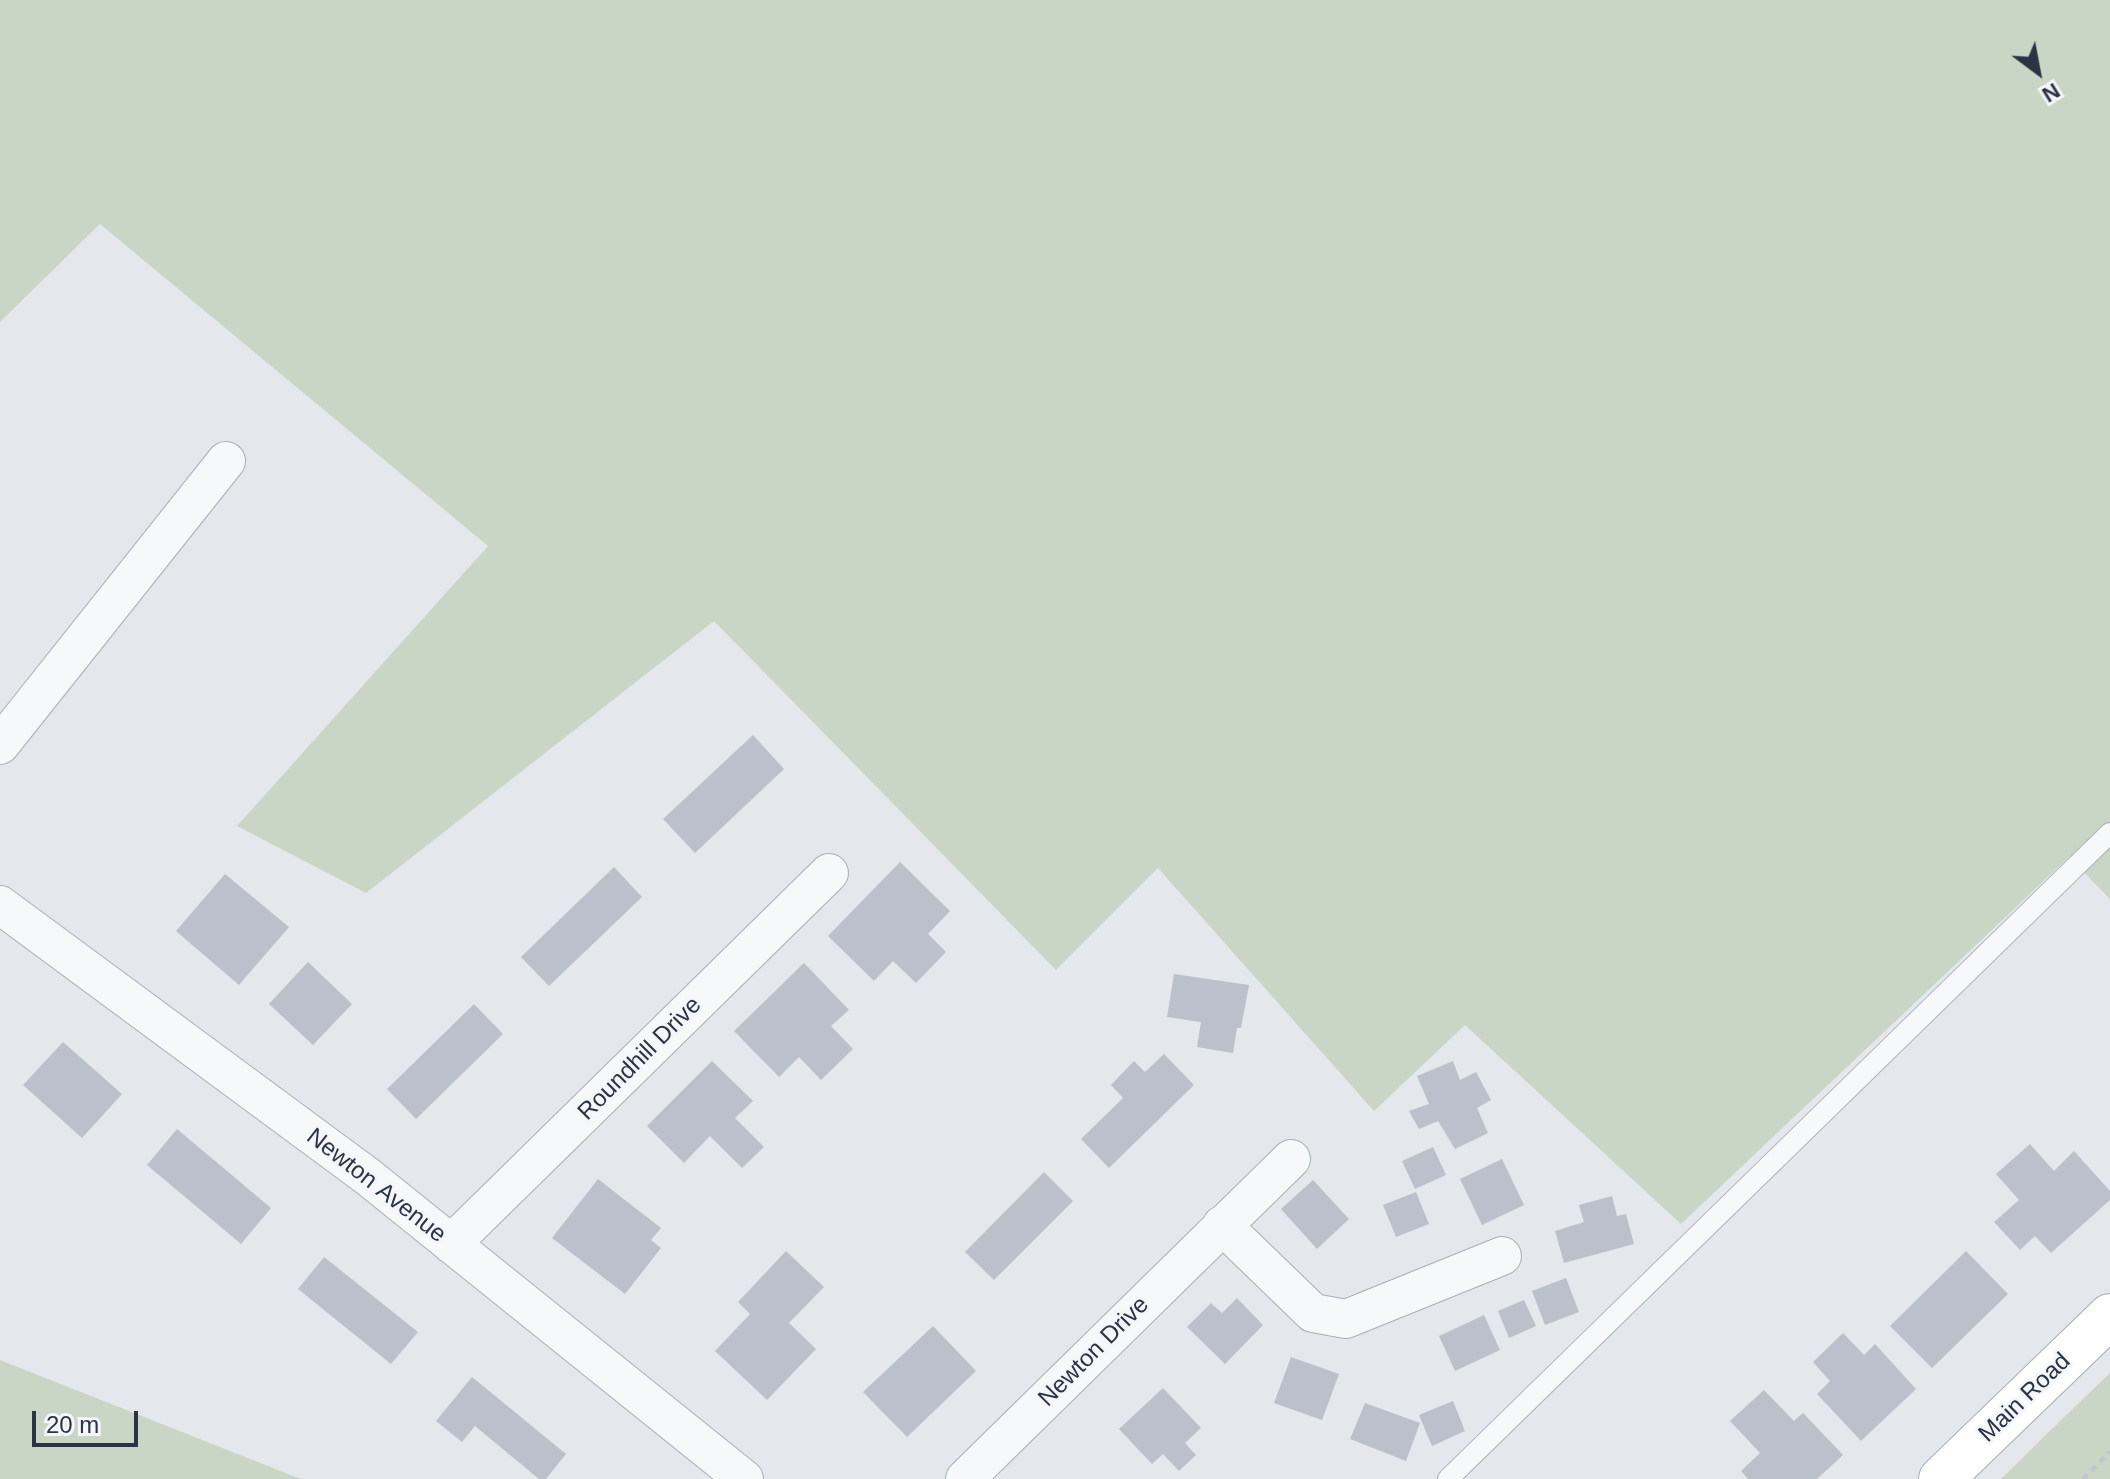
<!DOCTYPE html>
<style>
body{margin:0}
#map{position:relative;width:2110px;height:1479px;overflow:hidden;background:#e4e7ec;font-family:Helvetica,sans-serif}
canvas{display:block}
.north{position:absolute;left:1998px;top:32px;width:80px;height:80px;-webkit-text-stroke:6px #f4f6f9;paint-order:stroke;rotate:148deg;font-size:22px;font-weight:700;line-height:32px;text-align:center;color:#2b3445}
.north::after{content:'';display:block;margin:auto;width:28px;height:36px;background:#2b3445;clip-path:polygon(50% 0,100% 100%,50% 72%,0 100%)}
.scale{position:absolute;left:32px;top:1411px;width:106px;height:36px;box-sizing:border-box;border:4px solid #2b3445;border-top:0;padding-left:10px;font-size:24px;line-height:28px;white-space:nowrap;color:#2b3445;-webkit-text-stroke:6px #f4f6f9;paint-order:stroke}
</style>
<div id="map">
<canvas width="2110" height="1479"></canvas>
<div class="north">N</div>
<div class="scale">20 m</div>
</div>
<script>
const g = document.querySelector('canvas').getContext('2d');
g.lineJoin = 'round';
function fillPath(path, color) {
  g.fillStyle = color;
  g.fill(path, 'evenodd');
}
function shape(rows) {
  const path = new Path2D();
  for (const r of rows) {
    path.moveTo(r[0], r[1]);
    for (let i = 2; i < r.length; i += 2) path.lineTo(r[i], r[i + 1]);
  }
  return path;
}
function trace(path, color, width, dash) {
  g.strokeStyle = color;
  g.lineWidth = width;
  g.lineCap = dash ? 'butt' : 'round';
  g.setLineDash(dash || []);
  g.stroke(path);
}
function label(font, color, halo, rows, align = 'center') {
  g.font = font + ' Helvetica,sans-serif';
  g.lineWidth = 6;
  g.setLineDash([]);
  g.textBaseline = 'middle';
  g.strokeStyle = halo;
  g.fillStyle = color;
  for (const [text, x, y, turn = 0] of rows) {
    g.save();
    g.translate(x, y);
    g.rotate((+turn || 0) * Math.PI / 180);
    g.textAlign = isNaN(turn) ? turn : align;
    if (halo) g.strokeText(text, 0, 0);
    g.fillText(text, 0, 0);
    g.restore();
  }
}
fillPath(shape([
 [0,0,2110,0,2110,899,2069,857,1681,1224,1465,1025,1374,1111,1158,868,1056,970,714,621,366,893,237,826,488,546,100,224,0,322],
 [0,1360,301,1479,0,1479],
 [2110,1373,2110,1479,2001,1479,2058,1423]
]), '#c9d6c5');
fillPath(shape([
 [753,735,784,769,695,853,663,819],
 [900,862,950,911,928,934,946,952,916,983,893,961,874,981,828,936],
 [614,867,642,897,549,986,521,957],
 [225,874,289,927,239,985,176,931],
 [308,962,352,1004,313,1045,269,1004],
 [804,963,849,1010,831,1026,853,1049,821,1080,799,1057,779,1077,734,1031],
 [1174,974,1249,985,1241,1028,1237,1028,1233,1053,1197,1047,1201,1022,1167,1017],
 [474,1004,503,1034,416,1119,387,1089],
 [63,1042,122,1094,82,1138,23,1085],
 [1164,1054,1194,1085,1109,1168,1081,1139,1123,1098,1111,1085,1134,1061,1145,1072],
 [712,1061,753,1101,735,1118,764,1147,742,1168,710,1136,684,1163,647,1126],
 [1453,1061,1460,1080,1476,1072,1491,1100,1477,1108,1488,1133,1455,1149,1438,1121,1419,1129,1409,1111,1429,1104,1417,1076],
 [177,1129,271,1208,241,1244,147,1165],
 [2030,1144,2054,1171,2074,1151,2110,1191,2110,1200,2051,1253,2035,1236,2020,1250,1994,1222,2019,1200,1996,1174],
 [1433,1147,1446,1175,1415,1189,1402,1161],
 [1502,1159,1524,1205,1482,1225,1460,1179],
 [1044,1172,1073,1201,994,1280,965,1252],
 [598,1179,661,1228,651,1240,661,1248,625,1294,552,1238],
 [1313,1180,1349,1219,1317,1249,1281,1209],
 [1416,1192,1429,1224,1396,1237,1383,1205],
 [1612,1196,1617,1216,1626,1214,1634,1244,1564,1263,1555,1231,1584,1222,1579,1205],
 [786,1251,824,1287,789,1323,816,1349,767,1400,715,1351,750,1314,738,1302],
 [1966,1251,2008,1294,1932,1368,1890,1326],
 [324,1257,418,1332,391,1364,298,1289],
 [1566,1278,1579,1312,1545,1325,1532,1291],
 [1237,1298,1263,1325,1225,1364,1187,1327,1211,1303,1222,1313],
 [1524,1300,1536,1326,1509,1338,1498,1311],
 [1484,1315,1500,1350,1455,1371,1439,1336],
 [933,1326,976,1371,907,1437,863,1392],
 [1843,1333,1864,1355,1875,1344,1916,1389,1861,1441,1817,1394,1830,1381,1813,1362],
 [1291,1357,1339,1374,1322,1420,1274,1403],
 [472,1377,566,1454,546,1479,539,1479,475,1426,462,1442,436,1421],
 [1163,1388,1201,1428,1185,1443,1196,1455,1179,1471,1163,1454,1152,1464,1119,1429],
 [1764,1390,1794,1421,1803,1413,1843,1455,1817,1479,1748,1479,1741,1471,1760,1453,1730,1421],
 [1453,1401,1465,1431,1432,1446,1419,1415],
 [1365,1403,1420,1423,1406,1461,1350,1439]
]), '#bbc0ca');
const service = shape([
 [1448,1479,2110,833]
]);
const minor = shape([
 [0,745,226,461],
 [0,905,367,1176,744,1479],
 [1222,1225,1313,1313,1346,1319,1502,1256],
 [451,1244,829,873],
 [965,1479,1291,1159]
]);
const secondary = shape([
 [1941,1479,2110,1316]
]);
trace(service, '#a9aeb7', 22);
trace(minor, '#a9aeb7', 40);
trace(secondary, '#a9aeb7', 46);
trace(shape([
 [2083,1479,2110,1452]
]), '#c2c5cb', 5, [6, 6]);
trace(service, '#f7f8fa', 20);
trace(minor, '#f7f8fa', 38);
trace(secondary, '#fff', 44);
label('24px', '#2b3445', '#f4f6f9', [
 ["Roundhill Drive",640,1059,-45],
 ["Newton Avenue",376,1186,38],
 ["Newton Drive",1094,1352,-45],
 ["Main Road",2025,1398,-44]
]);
</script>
